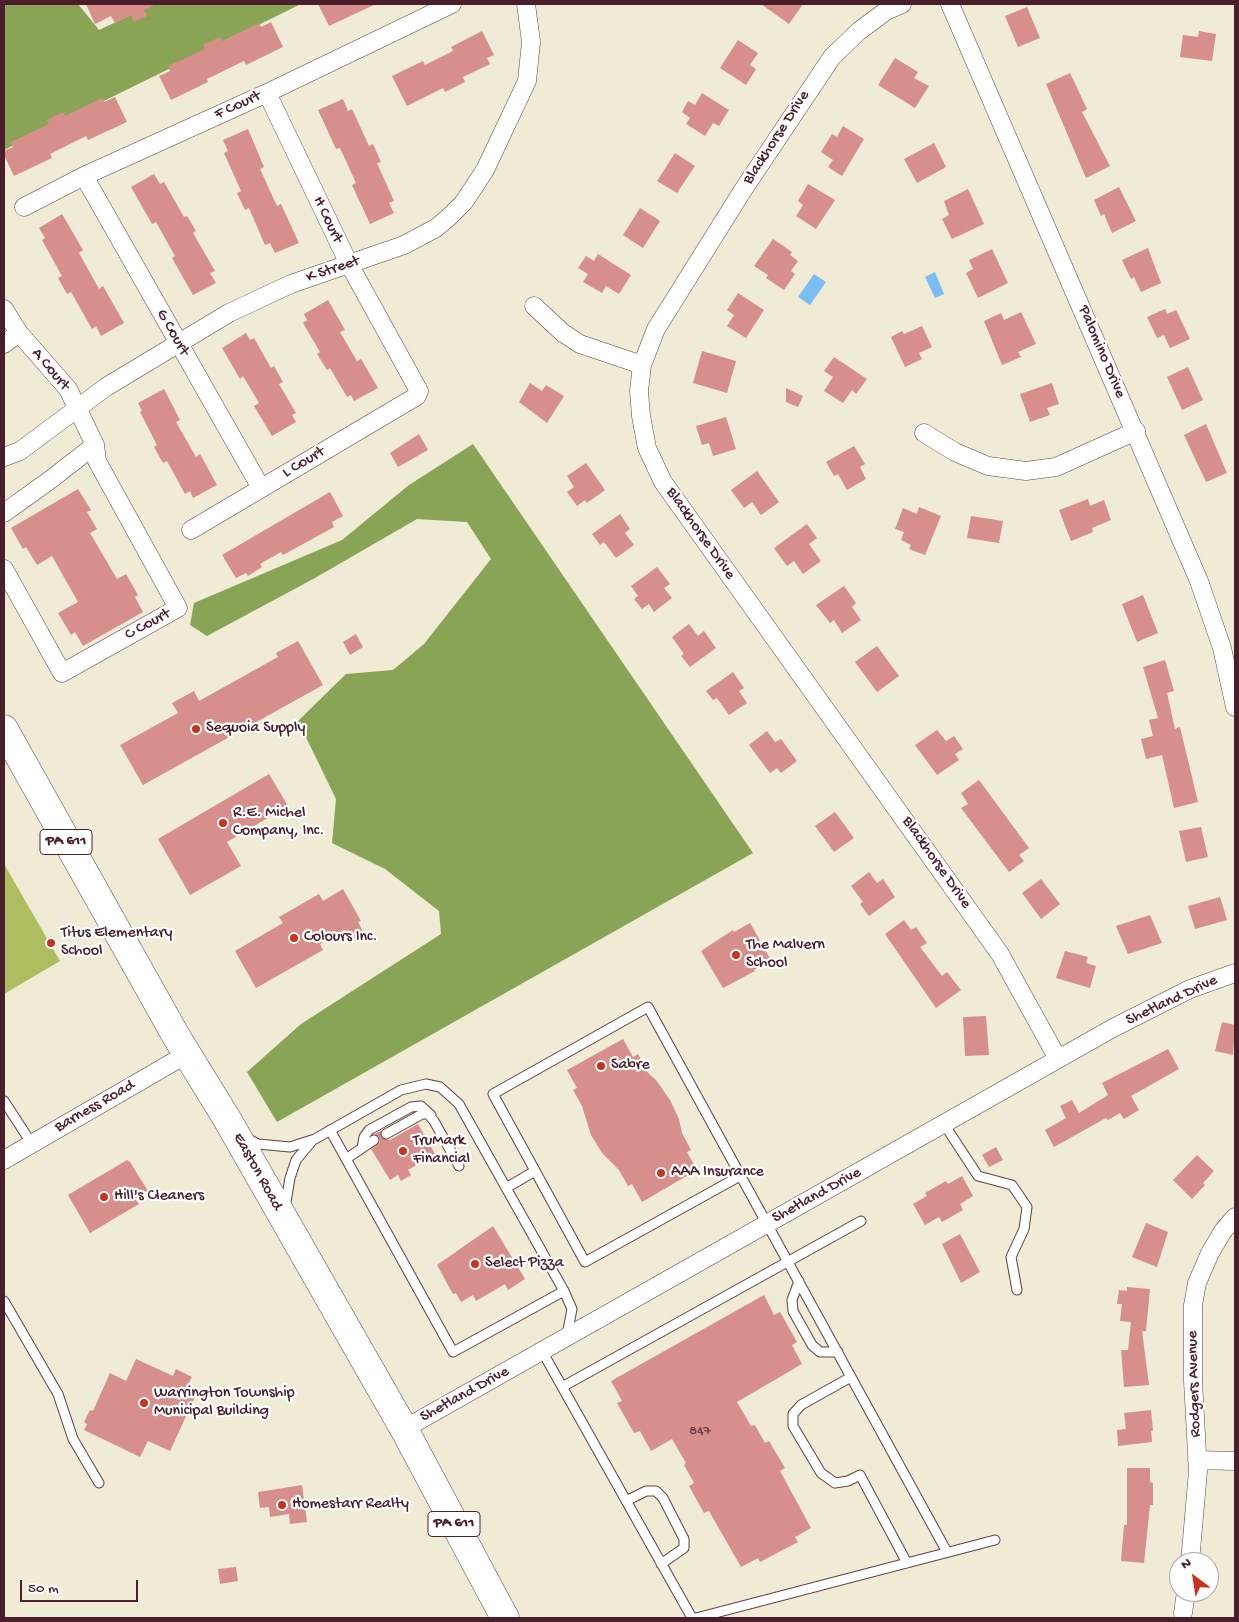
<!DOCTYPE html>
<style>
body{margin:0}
#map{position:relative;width:1239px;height:1622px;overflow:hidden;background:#efebd4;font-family:"Gochi Hand",sans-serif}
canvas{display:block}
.frame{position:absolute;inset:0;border:5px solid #4a1f2b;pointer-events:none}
.north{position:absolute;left:1169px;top:1552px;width:50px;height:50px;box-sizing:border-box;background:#fff;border:1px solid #b7a5aa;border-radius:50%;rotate:329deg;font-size:14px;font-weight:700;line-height:20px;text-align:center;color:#4a1f2b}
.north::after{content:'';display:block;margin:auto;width:18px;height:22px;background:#c8321e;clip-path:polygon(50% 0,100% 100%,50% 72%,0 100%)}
.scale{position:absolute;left:20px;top:1580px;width:118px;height:22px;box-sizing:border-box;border:2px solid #4a1f2b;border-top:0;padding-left:6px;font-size:15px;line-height:18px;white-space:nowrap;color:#4a1f2b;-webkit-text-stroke:4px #fff;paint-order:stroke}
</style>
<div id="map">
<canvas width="1239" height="1622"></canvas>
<div class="frame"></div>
<div class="north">N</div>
<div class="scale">50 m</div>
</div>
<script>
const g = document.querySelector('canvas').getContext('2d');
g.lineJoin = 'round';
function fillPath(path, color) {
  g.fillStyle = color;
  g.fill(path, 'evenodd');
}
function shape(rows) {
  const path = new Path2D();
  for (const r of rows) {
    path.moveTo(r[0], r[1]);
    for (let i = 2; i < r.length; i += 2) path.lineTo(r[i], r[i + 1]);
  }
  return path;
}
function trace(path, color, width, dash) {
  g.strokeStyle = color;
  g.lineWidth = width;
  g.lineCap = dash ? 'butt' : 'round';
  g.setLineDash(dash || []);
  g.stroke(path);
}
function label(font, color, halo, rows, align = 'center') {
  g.font = font + ' "Gochi Hand",sans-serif';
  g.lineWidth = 4.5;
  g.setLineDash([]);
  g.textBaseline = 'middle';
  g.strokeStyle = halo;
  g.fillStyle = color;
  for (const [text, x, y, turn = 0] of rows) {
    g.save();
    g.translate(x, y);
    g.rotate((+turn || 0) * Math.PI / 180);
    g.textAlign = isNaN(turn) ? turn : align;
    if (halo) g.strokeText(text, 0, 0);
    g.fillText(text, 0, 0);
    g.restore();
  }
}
fillPath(shape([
 [4,864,60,961,4,994]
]), '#adbd60');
fillPath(shape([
 [4,4,78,4,99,30,155,4,301,4,4,150],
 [473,444,753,853,277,1122,247,1072,301,1024,441,934,439,911,385,869,332,843,336,799,298,721,346,674,393,670,424,644,491,559,467,522,417,519,315,578,207,636,190,625,194,603,342,540,409,485]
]), '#8aa456');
fillPath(shape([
 [935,272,944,294,935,298,925,277],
 [814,274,826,282,810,305,798,297]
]), '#7cbdf1');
fillPath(shape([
 [86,4,156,4,144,10,147,16,134,22,131,15,115,23,111,16,95,24],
 [318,4,376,4,329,26],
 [761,4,803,4,789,24],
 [1027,7,1040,38,1018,47,1005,16],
 [271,22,283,47,246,65,244,61,207,79,208,82,171,100,159,76,170,71,168,66,205,49,203,45,220,37,222,41,259,23,261,27],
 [482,31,494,55,487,58,490,64,463,77,465,82,445,92,443,88,407,106,392,76,423,61,425,65,453,51,451,47],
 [1199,31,1216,34,1212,61,1180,57,1183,35,1198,37],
 [738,40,758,53,750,65,756,69,746,85,720,68],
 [895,58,918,72,914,78,929,86,915,108,878,85],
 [1070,73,1087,109,1082,112,1110,166,1086,178,1046,84],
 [702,93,729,110,719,126,713,123,705,136,686,124,690,118,682,112,688,101,695,105],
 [115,97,127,122,88,140,86,136,50,154,52,158,14,176,4,155,4,151,13,147,11,142,49,124,47,120,63,112,65,116,102,98,104,102],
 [343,99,348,111,352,109,369,146,373,144,381,162,377,163,394,201,389,203,394,213,370,224,352,185,356,183,340,148,336,149,318,110],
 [843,126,864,139,842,176,828,167,833,160,821,152,832,134,837,137],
 [248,129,264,167,260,169,277,206,281,204,299,243,275,253,270,243,265,245,249,208,245,210,237,193,241,191,224,153,228,151,223,140],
 [934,143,946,167,917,183,904,159],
 [675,153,695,166,677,193,657,181],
 [154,174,160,184,164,182,184,217,187,216,196,231,193,233,215,271,210,273,216,283,193,295,172,258,175,256,156,222,152,224,131,187],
 [808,184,835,200,816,229,796,216,803,205,798,201],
 [1119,187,1136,221,1112,233,1104,214,1101,216,1094,200],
 [968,189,984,224,952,239,942,219,949,215,944,201],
 [640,208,660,221,643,248,623,235],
 [62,214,83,250,79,253,99,289,103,286,124,323,101,336,96,326,92,329,71,292,67,294,58,278,62,276,42,240,45,238,39,228],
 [773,239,792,252,790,255,798,261,791,271,795,274,784,290,766,278,768,275,754,266],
 [1148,248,1161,283,1141,292,1134,277,1131,279,1122,260],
 [992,249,1008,283,978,298,966,273,973,269,969,260],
 [598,254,631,275,619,294,606,286,602,293,583,282,588,274,578,268,586,256,594,261],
 [738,293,764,310,746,338,727,326,734,315,727,310],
 [328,300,345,330,340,332,357,361,361,359,378,388,354,401,351,395,347,397,330,368,327,370,317,354,320,352,303,323,307,320,304,314],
 [1165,309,1167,314,1176,310,1190,339,1170,348,1164,335,1157,338,1147,317],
 [1021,312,1036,344,1018,352,1021,357,1002,365,984,321,1001,313,1004,320],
 [922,326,932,347,919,353,922,359,905,367,891,337,902,331,904,334],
 [246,333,250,340,254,338,271,368,274,366,283,382,279,384,296,413,292,415,296,422,272,436,254,406,259,403,243,376,240,379,222,348],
 [702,351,736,361,727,393,693,383],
 [834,357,867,379,856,394,852,390,843,403,824,391,833,377,824,371],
 [1188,367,1203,400,1182,410,1167,377],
 [530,383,542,391,546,385,564,396,547,423,519,402],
 [1052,383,1059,404,1047,408,1050,415,1030,422,1020,394],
 [786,388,803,396,798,407,786,402],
 [164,389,180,420,176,422,196,457,200,454,217,485,193,498,190,491,185,494,167,461,163,463,154,447,157,445,140,412,142,411,138,403],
 [726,417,736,449,713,456,709,443,702,445,696,426],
 [1206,424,1227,473,1206,482,1184,435],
 [419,434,428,450,398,467,390,453],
 [854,446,865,464,860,467,866,479,847,490,838,474,834,476,826,462],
 [586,463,605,490,587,503,585,500,577,506,567,492,574,487,567,476],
 [757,471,779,502,761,515,752,502,744,508,731,490],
 [78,489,91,510,87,512,97,529,90,533,117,579,126,574,138,595,135,597,143,612,83,646,75,632,71,635,58,613,78,602,52,556,37,565,26,547,23,549,11,528],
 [330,492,343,516,332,522,334,527,283,555,281,552,260,564,262,567,248,576,246,573,236,578,222,555],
 [1088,499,1090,506,1104,500,1111,520,1092,528,1093,532,1071,541,1059,510],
 [919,507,941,516,925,555,909,549,911,545,901,540,904,532,895,529,903,508,917,514],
 [620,514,630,529,625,533,634,545,616,558,604,542,600,545,592,534],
 [971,516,1003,521,999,543,967,538],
 [807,524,817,538,809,544,821,561,803,574,794,561,787,566,774,548],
 [657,567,670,584,664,588,672,598,654,612,649,604,642,609,634,599,638,596,631,586],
 [844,586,856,603,852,607,861,620,842,633,834,620,830,623,816,605],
 [1143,595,1158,633,1137,642,1122,604],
 [689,624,698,636,704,631,716,648,690,667,681,656,684,654,672,637],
 [356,634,363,647,350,655,343,642],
 [298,641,323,685,143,785,120,745,178,713,172,703,194,691,199,701,278,657,276,653],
 [877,646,899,676,877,692,855,662],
 [1165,660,1174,691,1167,693,1175,729,1180,727,1198,802,1174,808,1162,755,1146,759,1141,739,1153,736,1149,720,1158,718,1143,667],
 [733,672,744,688,739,691,747,703,729,715,717,698,713,700,706,691],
 [937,730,946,741,954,736,963,749,955,754,959,760,937,775,915,745],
 [767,731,775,742,781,739,797,761,781,773,777,768,770,773,749,745],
 [269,774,288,806,227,842,241,866,190,895,158,839],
 [979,780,1029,848,1019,855,1024,861,1009,872,961,808,968,804,961,793],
 [835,812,854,838,834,852,815,826],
 [1201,827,1208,857,1186,862,1179,831],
 [869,872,877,883,883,879,895,897,869,916,860,904,863,902,851,886],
 [1041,879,1060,904,1041,919,1022,893],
 [343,889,361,921,358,922,365,935,354,941,344,930,320,944,323,950,256,988,235,951,283,923,279,917,319,894,323,901],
 [1220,897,1227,920,1195,929,1188,906],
 [1150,915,1162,943,1128,954,1116,926],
 [904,920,911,930,916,927,927,943,920,947,942,976,947,972,961,990,936,1008,885,934],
 [750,923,771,960,754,970,755,971,723,988,701,951,733,930,734,932],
 [1065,951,1088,957,1086,963,1096,966,1090,988,1056,978],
 [986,1016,989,1055,965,1056,963,1017],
 [1222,1022,1235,1025,1233,1055,1215,1051],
 [623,1039,633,1057,638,1054,648,1073,656,1080,670,1100,679,1119,682,1133,691,1150,687,1152,697,1170,642,1202,632,1184,628,1186,619,1170,602,1153,591,1135,582,1106,573,1090,577,1088,567,1070],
 [1168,1049,1179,1069,1131,1096,1139,1110,1124,1119,1120,1113,1108,1120,1106,1118,1054,1147,1045,1130,1066,1118,1060,1106,1072,1100,1079,1113,1108,1095,1102,1083],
 [418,1124,435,1154,408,1170,411,1175,401,1181,398,1175,390,1180,371,1149,380,1142,379,1137,375,1134,381,1131,381,1137,390,1140],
 [996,1147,1003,1160,989,1167,982,1155],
 [1197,1155,1214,1171,1203,1183,1205,1185,1192,1199,1173,1180],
 [127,1160,130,1162,148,1191,135,1199,139,1204,90,1233,68,1195],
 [962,1176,973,1196,960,1204,963,1210,942,1222,939,1217,925,1225,913,1204,927,1196,925,1193,946,1181,948,1184],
 [1146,1223,1168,1232,1157,1267,1132,1257],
 [493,1226,525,1279,508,1290,505,1284,476,1301,473,1295,461,1302,456,1293,453,1294,437,1265],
 [960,1234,980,1272,961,1283,942,1244],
 [1127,1287,1150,1289,1146,1331,1142,1331,1149,1385,1124,1387,1121,1350,1128,1350,1131,1322,1120,1321,1122,1304,1117,1304,1119,1290,1127,1291],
 [764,1295,774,1315,780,1312,797,1342,792,1345,802,1364,737,1402,751,1426,755,1425,765,1443,769,1441,785,1468,780,1471,811,1528,795,1537,798,1542,760,1562,758,1558,741,1567,709,1511,704,1513,689,1486,694,1483,684,1465,686,1463,672,1439,651,1451,640,1431,634,1433,617,1403,622,1401,611,1381],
 [136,1359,173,1376,176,1369,192,1377,184,1392,195,1397,170,1451,148,1441,140,1457,84,1430,87,1424,84,1422,90,1410,93,1411,110,1373,126,1381],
 [1151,1410,1153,1431,1151,1431,1152,1442,1118,1446,1117,1430,1126,1429,1124,1413],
 [1127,1468,1150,1468,1150,1482,1153,1483,1153,1505,1150,1505,1144,1563,1121,1561,1124,1525,1127,1525],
 [302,1485,307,1522,290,1524,289,1514,270,1517,269,1507,260,1508,258,1492],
 [236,1567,238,1581,220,1584,218,1569]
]), '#d68f8b');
const lane = shape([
 [4,1101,32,1144],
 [944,1124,978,1176,1012,1185,1027,1207,1024,1229,1011,1257,1017,1290],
 [330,1130,453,1352,564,1291],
 [386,1134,422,1114,428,1114,434,1121,459,1166],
 [246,1138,258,1144,290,1147,315,1139,401,1090,426,1084,440,1087,459,1104,564,1291,572,1309,567,1335],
 [362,1148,364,1137,369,1130,411,1107,421,1106,431,1115],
 [346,1159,374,1140],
 [740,1176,585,1262,493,1094,648,1007,947,1552],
 [506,1188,535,1171],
 [285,1208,290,1178,296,1160,312,1141],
 [799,1281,792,1300,793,1311,812,1345,820,1352,838,1352],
 [4,1301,58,1394,73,1439,99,1483],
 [542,1351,692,1618],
 [851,1377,801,1405,793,1414,793,1426,821,1473,835,1483,848,1481,860,1475,907,1563],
 [562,1387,861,1221],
 [626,1501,646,1491,656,1491,663,1498,684,1539,684,1548,661,1564],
 [696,1618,995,1540]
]);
const street = shape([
 [902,4,886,11,859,31,832,57,743,190,656,329,642,365,639,391,641,416,647,448,663,482,1000,954,1058,1059],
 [950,4,1199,581,1222,648,1235,707],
 [84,176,261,488],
 [24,207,84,176,267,93,452,4],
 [534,306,563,333,580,344,642,365],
 [4,309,19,333,4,344],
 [19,333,68,389,95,445],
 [924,433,955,452,988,466,1026,471,1056,467,1136,431],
 [4,457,20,451,106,387,229,313,291,284,404,245,436,228,449,217,464,202,485,170,527,81,531,42,526,4],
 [4,513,50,480,95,445,97,461,178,608,62,673,4,569],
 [191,530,417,396,419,391,349,264,267,93],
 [4,1160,187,1054],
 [404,1429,1113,1028,1190,989,1235,973],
 [1197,1460,1235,1461],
 [1190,1562,1198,1471,1193,1381,1193,1305,1197,1283,1210,1253,1223,1231,1235,1217],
 [1183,1613,1186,1592]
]);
const highway = shape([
 [4,729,176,1036,227,1119,404,1429,505,1618]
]);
trace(lane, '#633e44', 11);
trace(street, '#633e44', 19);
trace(highway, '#633e44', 29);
trace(lane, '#fff', 9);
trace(street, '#fff', 18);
trace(highway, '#fff', 28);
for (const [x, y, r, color] of [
 [196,729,5,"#c8321e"],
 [223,823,5,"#c8321e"],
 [294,938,5,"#c8321e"],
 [51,943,5,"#c8321e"],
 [736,955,5,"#c8321e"],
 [601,1066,5,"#c8321e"],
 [403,1151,5,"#c8321e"],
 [661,1173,5,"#c8321e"],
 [104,1197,5,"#c8321e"],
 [475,1264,5,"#c8321e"],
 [144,1403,5,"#c8321e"],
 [282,1505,5,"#c8321e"]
]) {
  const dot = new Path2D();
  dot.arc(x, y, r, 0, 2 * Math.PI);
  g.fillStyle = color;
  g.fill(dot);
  trace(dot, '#fff', 2);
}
label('14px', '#6d3b43', null, [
 ["847",700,1432]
]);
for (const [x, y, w] of [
 [66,842,52],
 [454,1524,52]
]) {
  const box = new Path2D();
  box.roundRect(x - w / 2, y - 12.5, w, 25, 4);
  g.fillStyle = '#fff';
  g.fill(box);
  trace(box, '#4a1f2b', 1);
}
label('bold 15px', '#4a1f2b', null, [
 ["PA 611",66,842],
 ["PA 611",454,1524]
]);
label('16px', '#4a1f2b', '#fff', [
 ["F Court",238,106,-25],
 ["Blackhorse Drive",777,138,-57],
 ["H Court",327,220,64],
 ["K Street",333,270,-19],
 ["G Court",172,333,60],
 ["Palomino Drive",1101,352,67],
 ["A Court",50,370,50],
 ["L Court",304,463,-31],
 ["Blackhorse Drive",700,534,55],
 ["C Court",148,625,-29],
 ["Blackhorse Drive",936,863,55],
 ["Shetland Drive",1172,1001,-25],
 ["Barness Road",95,1107,-30],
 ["Easton Road",257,1172,61],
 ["Shetland Drive",817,1196,-29],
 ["Rodgers Avenue",1195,1384,-92],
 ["Shetland Drive",465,1395,-29]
]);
label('16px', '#4a1f2b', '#fff', [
 ["Sequoia Supply",206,729],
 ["R.E. Michel",233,814],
 ["Company, Inc.",233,832],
 ["Titus Elementary",61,934],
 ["School",61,952],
 ["Colours Inc.",304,938],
 ["The Malvern",746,946],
 ["School",746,964],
 ["Sabre",611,1066],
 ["TruMark",413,1142],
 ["Financial",413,1160],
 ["AAA Insurance",671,1173],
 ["Hill's Cleaners",114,1197],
 ["Select Pizza",485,1264],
 ["Warrington Township",154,1394],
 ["Municipal Building",154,1412],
 ["Homestarr Realty",292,1505]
], 'left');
</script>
